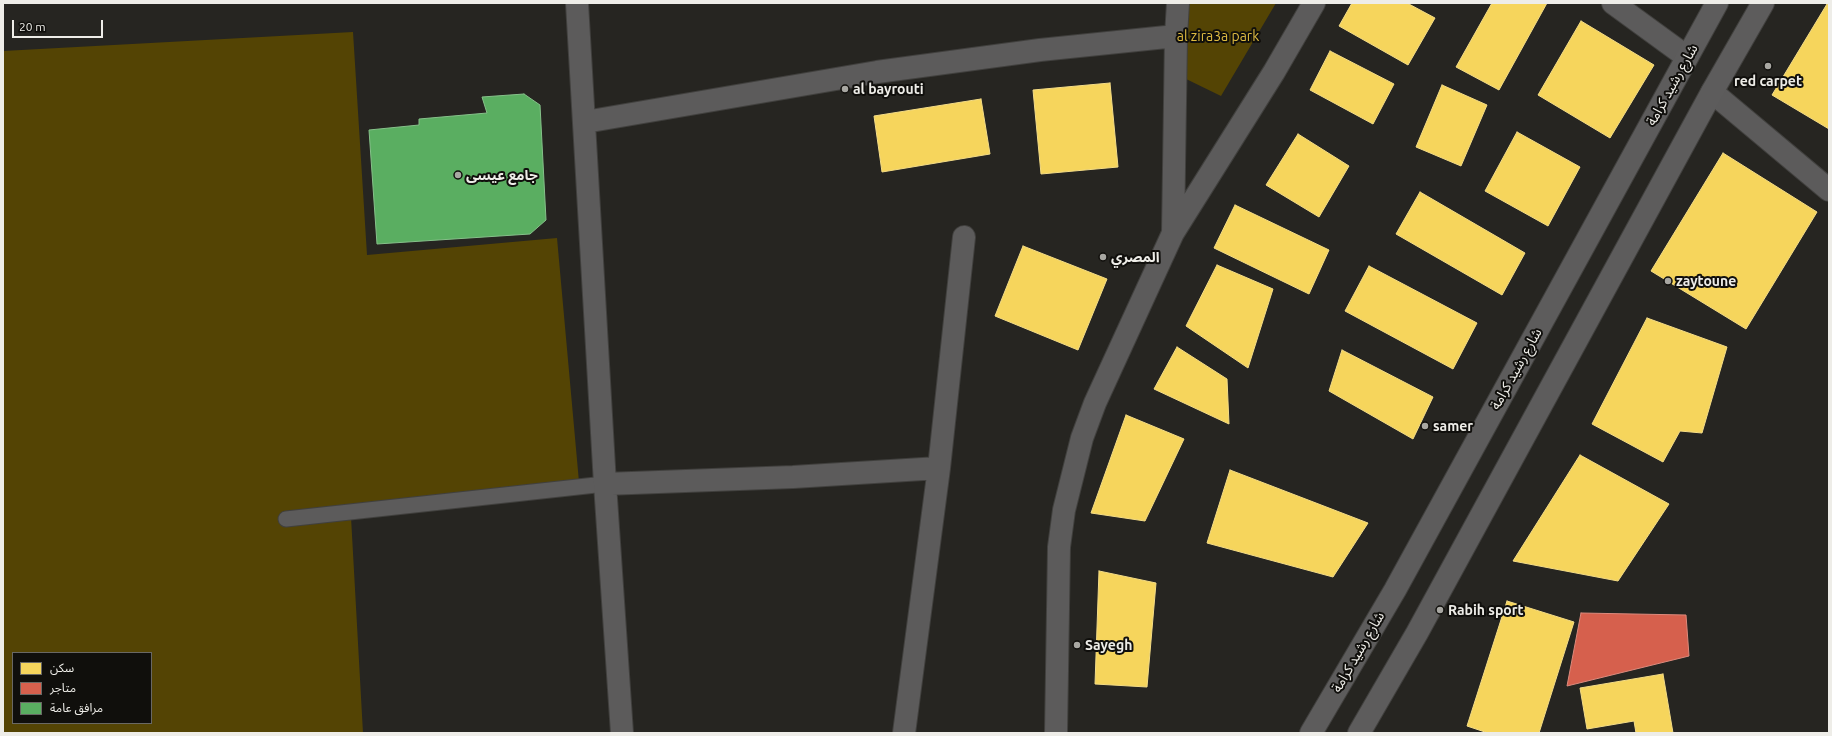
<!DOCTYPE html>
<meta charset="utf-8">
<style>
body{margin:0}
#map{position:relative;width:1832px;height:736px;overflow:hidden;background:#262521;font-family:Ubuntu,"Noto Sans Arabic",sans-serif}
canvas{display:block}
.frame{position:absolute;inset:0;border:4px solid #eeede8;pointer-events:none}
.legend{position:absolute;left:12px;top:652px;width:140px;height:72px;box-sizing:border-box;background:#100f0c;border:1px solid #696864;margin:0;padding:5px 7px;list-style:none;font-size:12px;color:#eeede8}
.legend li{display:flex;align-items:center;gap:8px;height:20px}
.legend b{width:20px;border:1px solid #696864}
.scale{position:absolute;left:12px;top:20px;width:91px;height:18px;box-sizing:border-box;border:2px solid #eeede8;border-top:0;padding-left:5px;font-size:12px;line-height:14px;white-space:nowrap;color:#eeede8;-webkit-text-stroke:3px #100f0c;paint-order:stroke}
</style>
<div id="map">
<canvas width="1832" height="736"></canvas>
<div class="frame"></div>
<ul class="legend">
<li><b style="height:11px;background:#f6d55c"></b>سكن</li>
<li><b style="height:11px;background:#d6604d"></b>متاجر</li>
<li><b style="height:11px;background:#5aae61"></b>مرافق عامة</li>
</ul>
<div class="scale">20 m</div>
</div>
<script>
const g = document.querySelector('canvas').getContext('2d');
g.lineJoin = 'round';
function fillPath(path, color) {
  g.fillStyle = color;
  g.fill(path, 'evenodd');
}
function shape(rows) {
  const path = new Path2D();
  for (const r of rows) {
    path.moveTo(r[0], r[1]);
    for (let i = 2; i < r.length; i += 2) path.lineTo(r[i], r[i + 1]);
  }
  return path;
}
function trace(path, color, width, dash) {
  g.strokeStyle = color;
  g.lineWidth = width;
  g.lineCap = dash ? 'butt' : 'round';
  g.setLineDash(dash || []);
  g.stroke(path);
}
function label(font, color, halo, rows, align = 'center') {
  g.font = font + ' Ubuntu,"Noto Sans Arabic",sans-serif';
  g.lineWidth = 4;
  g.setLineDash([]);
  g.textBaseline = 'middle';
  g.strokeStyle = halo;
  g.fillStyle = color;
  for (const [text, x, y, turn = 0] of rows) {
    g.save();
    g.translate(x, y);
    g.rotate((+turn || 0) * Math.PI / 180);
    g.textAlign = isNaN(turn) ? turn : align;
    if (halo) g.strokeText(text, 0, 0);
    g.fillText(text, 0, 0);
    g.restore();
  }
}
fillPath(shape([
 [1187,3,1276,3,1221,96,1182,77],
 [353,32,367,255,557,238,580,493,351,517,363,733,3,733,3,51],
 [13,653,151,653,151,723,13,723]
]), '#544404');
const homes = shape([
 [1352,3,1407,3,1435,18,1408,65,1339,26,1352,3],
 [1492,3,1547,3,1499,90,1456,67,1492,3],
 [1827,4,1829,5,1829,129,1772,95,1827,4],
 [1581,21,1654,65,1610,138,1538,95,1581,21],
 [1330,51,1394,84,1373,124,1310,90,1330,51],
 [1110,83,1118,167,1041,174,1033,90,1110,83],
 [1442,85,1487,105,1461,166,1416,147,1442,85],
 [981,99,990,154,882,172,874,116,981,99],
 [1517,132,1580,167,1548,226,1485,191,1517,132],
 [1298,134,1349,166,1319,217,1266,185,1298,134],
 [1723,153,1817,212,1746,329,1651,271,1723,153],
 [1420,192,1525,253,1502,295,1396,234,1420,192],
 [1235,205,1329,250,1309,294,1214,248,1235,205],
 [1023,246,1107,279,1078,350,995,316,1023,246],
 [1217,265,1273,289,1248,368,1186,326,1217,265],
 [1369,266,1477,323,1453,369,1345,311,1369,266],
 [1647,318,1727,347,1702,433,1680,431,1663,462,1592,424,1647,318],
 [1177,347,1227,379,1229,424,1154,389,1177,347],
 [1342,350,1433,397,1413,439,1329,391,1342,350],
 [1126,415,1184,439,1145,521,1091,513,1126,415],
 [1580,455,1669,504,1618,581,1513,561,1580,455],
 [1230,470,1368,523,1333,577,1207,543,1230,470],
 [1099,571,1156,583,1147,687,1095,684,1099,571],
 [1507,601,1574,622,1539,733,1488,733,1467,726,1507,601],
 [1663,674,1673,733,1636,733,1634,721,1587,729,1580,688,1663,674]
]);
fillPath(homes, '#f6d55c');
trace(homes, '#f4dc86', 1);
const shops = shape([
 [1581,613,1686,615,1689,656,1567,686,1581,613]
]);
fillPath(shops, '#d6604d');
trace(shops, '#dd8a7c', 1);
const public = shape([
 [524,94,540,105,546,220,530,234,377,244,369,130,419,125,419,119,487,113,482,97,524,94]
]);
fillPath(public, '#5aae61');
trace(public, '#86c18a', 1);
const lane = shape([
 [286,519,605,484]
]);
const street = shape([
 [577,3,605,484,622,733],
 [1613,3,1687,57],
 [1712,92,1829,190],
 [585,122,877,72,1040,50,1176,36],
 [1173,233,1176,36,1178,3],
 [605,484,793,477,939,468],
 [904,733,939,468,964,237],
 [1056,733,1059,547,1064,510,1082,438,1095,403,1173,233,1274,72,1314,3]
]);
const secondary = shape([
 [1311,733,1395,590,1717,3],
 [1359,733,1417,633,1712,92,1763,3]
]);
trace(lane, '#41403e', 17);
trace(street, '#41403e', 24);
trace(secondary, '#41403e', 24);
trace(lane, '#5c5b5b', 15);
trace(street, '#5c5b5b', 22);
trace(secondary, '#5d5c5c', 22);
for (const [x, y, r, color] of [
 [1768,66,4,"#a8a7a2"],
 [845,89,4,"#a8a7a2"],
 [458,175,4,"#a8a7a2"],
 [1103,257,4,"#a8a7a2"],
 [1668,281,4,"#a8a7a2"],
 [1425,426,4,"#a8a7a2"],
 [1440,610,4,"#a8a7a2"],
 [1077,645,4,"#a8a7a2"]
]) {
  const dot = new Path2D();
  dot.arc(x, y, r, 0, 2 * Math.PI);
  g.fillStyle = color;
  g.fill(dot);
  trace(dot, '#100f0c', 1.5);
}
label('14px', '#debb41', '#100f0c', [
 ["al zira3a park",1218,36]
]);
label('bold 14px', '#eeede8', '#100f0c', [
 ["red carpet",1768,81,"center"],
 ["al bayrouti",853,89],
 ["جامع عيسى",466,175],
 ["المصري",1111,257],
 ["zaytoune",1676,281],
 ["samer",1433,426],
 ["Rabih sport",1448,610],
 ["Sayegh",1085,645]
], 'left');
label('14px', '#eeede8', '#100f0c', [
 ["شارع رشيد كرامة",1672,85,-61],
 ["شارع رشيد كرامة",1516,369,-61],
 ["شارع رشيد كرامة",1358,652,-60]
]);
</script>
